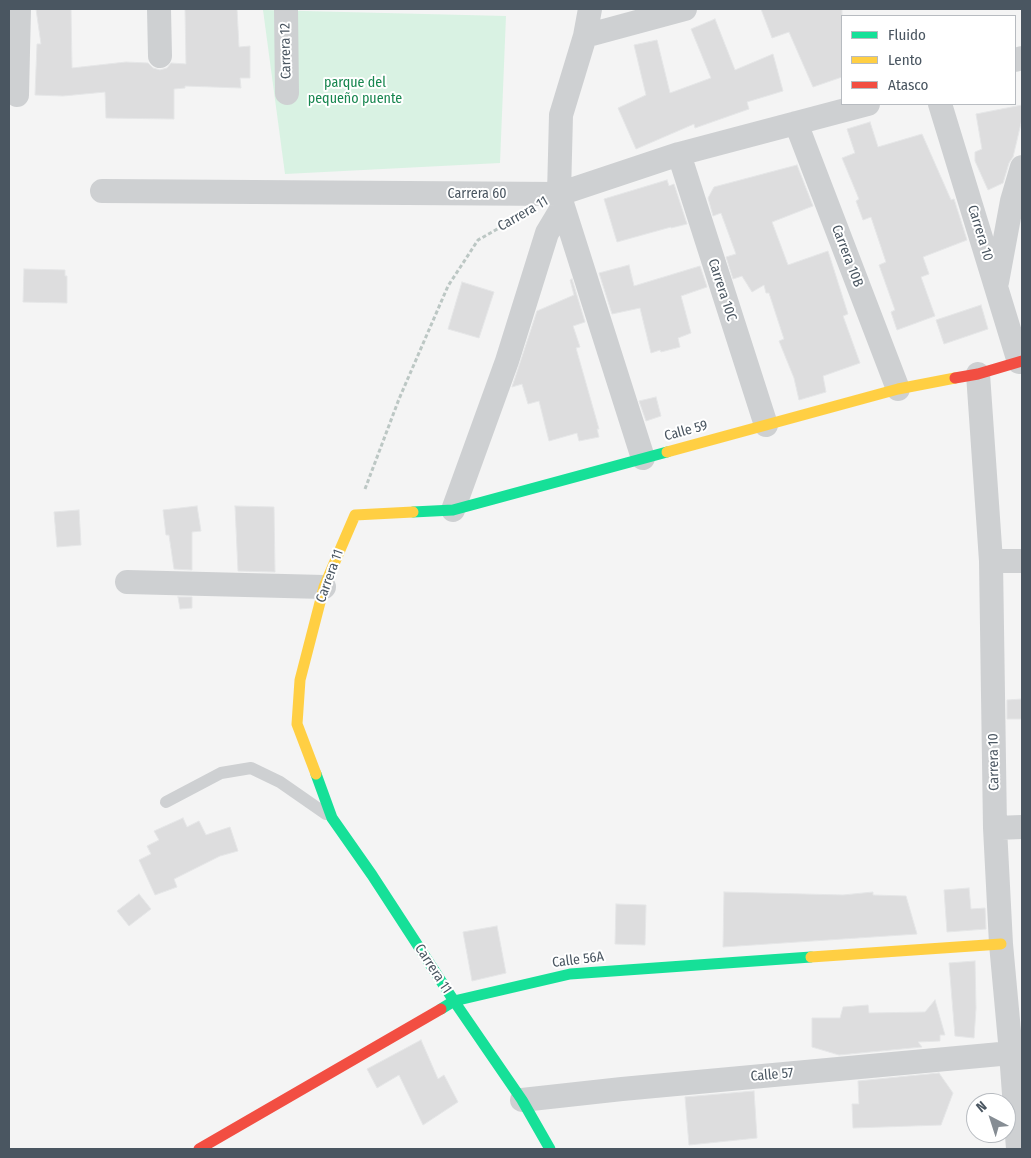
<!DOCTYPE html>
<meta charset="utf-8">
<style>
body{margin:0}
#map{position:relative;width:1031px;height:1158px;overflow:hidden;background:#f4f4f4;font-family:"Fira Sans Condensed",sans-serif}
canvas{display:block}
.frame{position:absolute;inset:0;border:10px solid #4a5661;pointer-events:none}
.legend{position:absolute;left:841px;top:15px;width:175px;height:90px;box-sizing:border-box;background:#fff;border:1px solid #b7bbc0;margin:0;padding:6px 9px;list-style:none;font-size:15px;color:#4a5661}
.legend li{display:flex;align-items:center;gap:10px;height:25px}
.legend b{width:25px;border:1px solid #b7bbc0}
.north{position:absolute;left:966px;top:1093px;width:50px;height:50px;box-sizing:border-box;background:#fff;border:1px solid #b7bbc0;border-radius:50%;rotate:320deg;font-size:14px;font-weight:700;line-height:20px;text-align:center;color:#4a5661}
.north::after{content:'';display:block;margin:auto;width:18px;height:22px;background:#868d94;clip-path:polygon(50% 0,100% 100%,50% 72%,0 100%)}
</style>
<div id="map">
<canvas width="1031" height="1158"></canvas>
<div class="frame"></div>
<ul class="legend">
<li><b style="height:6px;background:#16e098"></b>Fluido</li>
<li><b style="height:6px;background:#ffcf43"></b>Lento</li>
<li><b style="height:6px;background:#f24e42"></b>Atasco</li>
</ul>
<div class="north">N</div>
</div>
<script>
const g = document.querySelector('canvas').getContext('2d');
g.lineJoin = 'round';
function fillPath(path, color) {
  g.fillStyle = color;
  g.fill(path, 'evenodd');
}
function shape(rows) {
  const path = new Path2D();
  for (const r of rows) {
    path.moveTo(r[0], r[1]);
    for (let i = 2; i < r.length; i += 2) path.lineTo(r[i], r[i + 1]);
  }
  return path;
}
function trace(path, color, width, dash) {
  g.strokeStyle = color;
  g.lineWidth = width;
  g.lineCap = dash ? 'butt' : 'round';
  g.setLineDash(dash || []);
  g.stroke(path);
}
function label(font, color, halo, rows, align = 'center') {
  g.font = font + ' "Fira Sans Condensed",sans-serif';
  g.lineWidth = 4;
  g.setLineDash([]);
  g.textBaseline = 'middle';
  g.strokeStyle = halo;
  g.fillStyle = color;
  for (const [text, x, y, turn = 0] of rows) {
    g.save();
    g.translate(x, y);
    g.rotate((+turn || 0) * Math.PI / 180);
    g.textAlign = isNaN(turn) ? turn : align;
    if (halo) g.strokeText(text, 0, 0);
    g.fillText(text, 0, 0);
    g.restore();
  }
}
fillPath(shape([
 [263,10,506,16,500,163,285,174]
]), '#d9f2e3');
const building = shape([
 [36,9,71,9,72,68,126,62,148,63,153,68,160,70,167,68,171,63,186,64,185,9,237,9,239,47,250,46,250,78,240,78,241,88,185,86,185,88,174,89,174,119,106,118,105,92,63,96,35,95,37,44,41,44,36,9],
 [761,9,842,9,842,77,813,87,789,32,772,38,761,9],
 [715,19,735,70,773,54,783,91,747,102,749,109,695,128,694,124,636,149,618,108,646,95,634,45,657,40,670,93,711,78,691,29,715,19],
 [1022,105,1022,119,1013,157,1009,163,1003,183,988,190,975,161,975,152,982,149,976,114,1022,105],
 [870,122,878,147,922,134,951,200,954,199,967,240,923,257,929,274,921,277,935,316,897,330,891,312,895,310,879,265,886,262,871,217,863,220,856,201,859,199,842,158,855,153,847,129,870,122],
 [797,165,813,206,772,222,788,265,828,251,848,314,843,316,860,363,823,376,826,392,799,400,794,378,779,341,784,339,769,293,766,293,764,285,752,292,742,276,733,279,726,257,736,254,721,213,713,216,708,198,714,187,797,165],
 [667,180,669,186,674,184,687,224,671,228,671,227,617,242,604,199,667,180],
 [629,265,634,286,700,266,707,287,681,296,691,333,678,338,680,347,661,352,660,350,651,353,640,308,612,314,599,273,629,265],
 [24,269,65,270,65,276,67,276,67,303,23,302,24,269],
 [572,279,585,322,573,326,580,347,576,348,599,429,597,429,599,437,579,441,577,433,549,441,539,401,528,404,522,384,512,387,537,311,574,295,570,280,572,279],
 [462,282,494,292,479,338,448,329,462,282],
 [981,305,988,329,944,344,936,320,981,305],
 [656,397,661,416,646,421,639,401,656,397],
 [197,506,201,531,192,532,192,570,174,569,169,535,166,535,163,510,197,506],
 [235,506,274,507,275,572,238,571,235,506],
 [79,510,81,545,57,547,54,512,79,510],
 [178,597,192,597,192,608,180,609,178,597],
 [1022,699,1022,719,1007,719,1007,700,1022,699],
 [183,818,187,827,199,821,206,835,230,827,238,851,220,856,174,879,177,887,155,895,139,860,151,854,147,846,159,840,154,831,183,818],
 [969,888,971,909,985,908,986,929,947,932,944,890,969,888],
 [724,892,843,895,873,892,873,895,906,896,917,934,723,947,724,892],
 [139,894,151,909,129,926,117,911,139,894],
 [616,904,646,905,645,945,615,944,616,904],
 [497,926,506,973,472,981,463,932,497,926],
 [975,961,976,1008,974,1038,955,1036,949,963,975,961],
 [935,1000,945,1035,940,1035,940,1041,918,1042,922,1047,839,1055,812,1047,812,1018,840,1018,843,1007,868,1005,869,1013,925,1012,935,1000],
 [421,1040,438,1079,444,1075,458,1102,423,1125,399,1075,377,1088,367,1069,421,1040],
 [939,1073,953,1093,941,1125,853,1128,852,1104,859,1104,858,1081,939,1073],
 [754,1091,757,1138,689,1145,685,1097,754,1091]
]);
fillPath(building, '#ddddde');
trace(building, '#e5e6e7', 1);
trace(shape([
 [365,489,399,399,448,286,478,240,515,219]
]), '#bcc7c4', 3, [4, 2.5]);
trace(shape([
 [166,802,221,773,251,768,280,782,326,814]
]), '#ced0d2', 12);
trace(shape([
 [159,9,160,56],
 [286,9,287,93],
 [590,9,585,36,561,115,559,194,643,458],
 [585,36,685,9],
 [1015,60,1022,58],
 [17,95,19,9],
 [940,104,1019,362],
 [796,123,898,389],
 [679,154,766,425],
 [102,191,559,194,679,154,868,104],
 [997,282,1012,201,1022,167],
 [978,374,991,561,995,828,1001,944,1011,1053,1018,1149],
 [453,510,507,361,547,233,562,208],
 [991,561,1022,561],
 [127,582,324,587],
 [995,828,1022,827],
 [522,1100,622,1089,1022,1052]
]), '#ced0d2', 24);
trace(shape([
 [413,512,453,510,667,452],
 [316,774,332,818,372,875,454,1001,522,1100,550,1149],
 [441,1009,454,1001,570,974,811,957]
]), '#16e098', 11);
trace(shape([
 [667,452,898,389,955,378],
 [316,774,297,724,300,680,324,587,355,515,413,512],
 [811,957,1001,944]
]), '#ffcf43', 11);
trace(shape([
 [955,378,978,374,1022,361],
 [199,1149,441,1009]
]), '#f24e42', 11);
label('14px', '#4a5661', '#fff', [
 ["Carrera 12",286,51,-91],
 ["Carrera 60",477,194],
 ["Carrera 11",523,214,-30],
 ["Carrera 10",980,233,73],
 ["Carrera 10B",847,256,69],
 ["Carrera 10C",722,290,72],
 ["Calle 59",686,431,-15],
 ["Carrera 11",330,576,-70],
 ["Carrera 10",994,762,-91],
 ["Calle 56A",578,960,-7],
 ["Carrera 11",433,969,57],
 ["Calle 57",772,1075,-5]
]);
label('14px', '#17864f', '#fff', [
 ["parque del",355,83],
 ["pequeño puente",355,99]
]);
</script>
